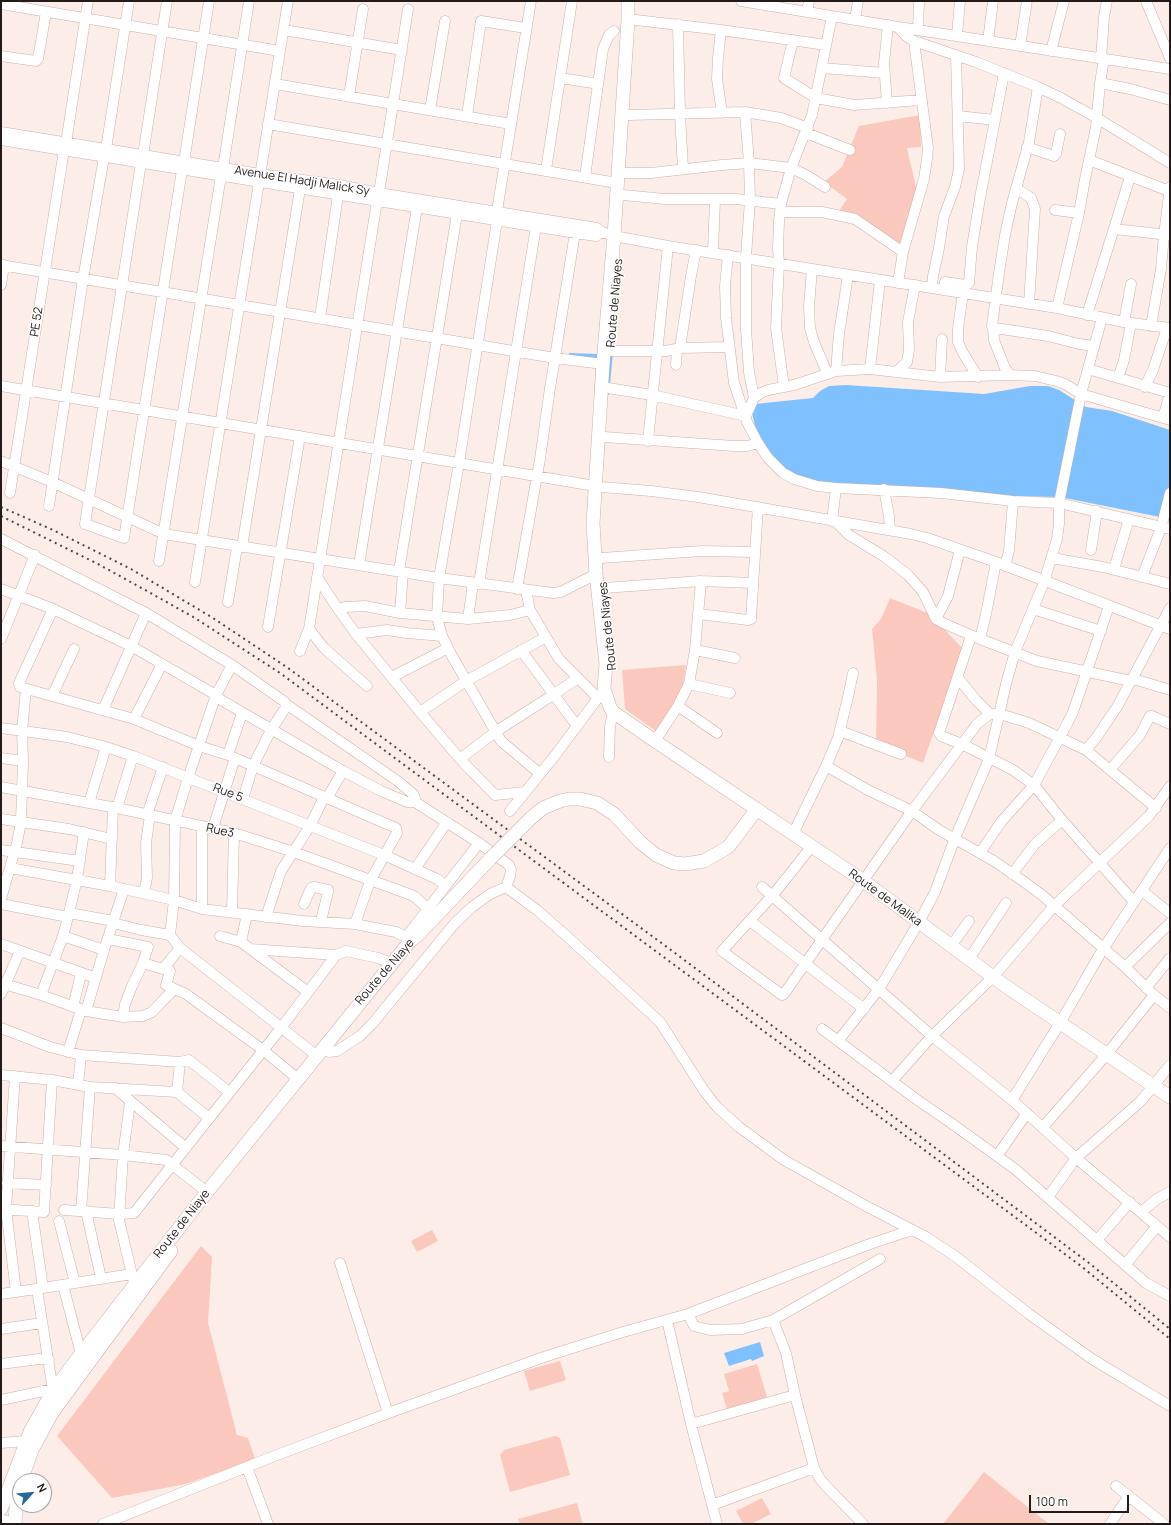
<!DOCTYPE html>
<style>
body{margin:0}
#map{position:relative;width:1171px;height:1525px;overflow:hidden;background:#fcede9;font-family:Manrope,sans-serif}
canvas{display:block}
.frame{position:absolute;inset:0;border:2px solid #231b19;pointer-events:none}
.north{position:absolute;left:12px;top:1473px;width:40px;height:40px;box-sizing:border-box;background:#fff;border:1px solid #a7a4a3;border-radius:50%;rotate:63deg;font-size:11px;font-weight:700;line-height:16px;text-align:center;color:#231b19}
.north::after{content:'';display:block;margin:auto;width:14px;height:18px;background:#26679d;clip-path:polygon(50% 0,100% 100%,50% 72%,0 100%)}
.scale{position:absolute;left:1029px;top:1495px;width:100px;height:18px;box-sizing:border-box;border:2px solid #231b19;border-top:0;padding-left:5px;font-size:12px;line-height:14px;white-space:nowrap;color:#231b19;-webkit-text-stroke:3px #fff;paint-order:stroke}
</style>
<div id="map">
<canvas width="1171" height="1525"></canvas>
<div class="frame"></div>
<div class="north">N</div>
<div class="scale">100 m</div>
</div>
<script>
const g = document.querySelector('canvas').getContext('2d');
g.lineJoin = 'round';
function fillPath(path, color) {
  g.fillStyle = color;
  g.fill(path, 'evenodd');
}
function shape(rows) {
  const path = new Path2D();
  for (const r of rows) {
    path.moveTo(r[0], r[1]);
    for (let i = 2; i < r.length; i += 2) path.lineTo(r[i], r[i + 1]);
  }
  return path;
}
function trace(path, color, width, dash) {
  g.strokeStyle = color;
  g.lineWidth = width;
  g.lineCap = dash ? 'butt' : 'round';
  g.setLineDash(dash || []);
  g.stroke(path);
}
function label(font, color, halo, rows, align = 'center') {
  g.font = font + ' Manrope,sans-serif';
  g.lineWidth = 3;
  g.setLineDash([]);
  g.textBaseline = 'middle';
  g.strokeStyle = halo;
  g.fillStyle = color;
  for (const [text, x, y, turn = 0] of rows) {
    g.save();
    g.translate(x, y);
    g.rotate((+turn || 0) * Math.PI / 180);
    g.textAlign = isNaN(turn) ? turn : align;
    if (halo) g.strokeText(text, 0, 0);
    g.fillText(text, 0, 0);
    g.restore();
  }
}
fillPath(shape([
 [920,115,921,147,907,148,917,191,906,239,899,248,839,211,847,199,824,182,842,167,859,126],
 [890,598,930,614,963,649,923,763,876,743,877,680,872,629,881,619],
 [686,665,682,690,657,732,625,709,622,670],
 [432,1230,438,1241,417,1252,411,1241],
 [201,1246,212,1257,208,1323,237,1435,248,1438,255,1459,186,1484,112,1498,57,1436],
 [560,1361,566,1380,530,1391,524,1371],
 [757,1364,767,1397,727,1409,722,1393,729,1391,724,1374],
 [555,1436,560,1438,570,1475,510,1492,500,1455,504,1450],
 [984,1472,1049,1524,943,1524],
 [762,1498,771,1514,751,1524,743,1524,736,1511],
 [577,1503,583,1524,520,1524,518,1519]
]), '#fbc8bd');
fillPath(shape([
 [600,319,616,320,609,395,594,395,596,366,569,360,569,353,599,354],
 [846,385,984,394,1030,386,1048,386,1059,390,1086,407,1112,411,1170,430,1170,519,1060,497,1004,496,823,483,785,471,765,447,755,426,752,413,755,404,813,398,820,391,829,386],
 [760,1342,764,1356,752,1361,751,1359,729,1366,724,1353]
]), '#7fc1fe');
const minor = shape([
 [741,1,898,27,1170,69],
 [1146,1,1170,58],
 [1,4,280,51],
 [807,12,809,1],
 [636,20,721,30,826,45],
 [855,20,858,1],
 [678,24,680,114,683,169],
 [898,27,906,36,914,41,976,62,1038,87,1061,98,1097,118,1170,163],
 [284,30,402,50],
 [721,30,718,58,717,79,722,113],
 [918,30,919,1],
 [957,35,960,1],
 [793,40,784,78,816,98,854,105,921,100],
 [988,41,993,1],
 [1020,46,1027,1],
 [1051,51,1064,1],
 [1,56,36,61,38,59,46,12],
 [1101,59,1104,17,1107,1],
 [822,68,884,73],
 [560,78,593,83,597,86],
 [1100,83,1130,89,1170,100],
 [275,84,511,124],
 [1038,87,1029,142,1012,203,1005,235,999,273,992,326,995,328,1048,336,1079,344,1094,346],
 [349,96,363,9],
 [887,103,884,63,888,25],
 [430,110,445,21],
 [745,112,749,163,750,200,746,257,746,329,749,372,754,398],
 [629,115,745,112,781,118,808,128],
 [467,116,481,21,526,28],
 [958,116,995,120],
 [268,124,617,183],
 [1,132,260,174,339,185,379,193,597,228,602,232,614,236,668,246,1057,308,1124,322,1170,328],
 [806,133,850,150],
 [1,140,582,234,596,236,602,232],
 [66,143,88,1],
 [1027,147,1054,156,1056,154,1060,134],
 [106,149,129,1],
 [143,155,167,1],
 [1089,160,1169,191],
 [184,162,209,1],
 [141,163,85,524,124,538,182,170],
 [223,168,249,1],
 [546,170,572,1],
 [624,173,651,173,722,165,749,163,791,168,806,175,825,187],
 [585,177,603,49,609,35,614,31],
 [1016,188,1031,198,1035,209,1029,304],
 [379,193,408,9],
 [623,195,665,199,736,199,781,204],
 [1055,210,1079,213],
 [497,211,531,1],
 [780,212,822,212,855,219,903,252],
 [497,221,459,463,439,578,437,617,442,636,452,656,501,741,539,773],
 [1114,229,1169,235],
 [713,252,715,200],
 [728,255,725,286,726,318,734,383,747,422,758,443,768,458,783,473,794,479,817,486,836,488,941,493,1013,501,1059,503,1170,529],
 [1,265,555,358,603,364],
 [812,269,809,306,810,328,814,342,827,373],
 [898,283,903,252,924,179,927,159,928,148,914,41],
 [1,285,4,265],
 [932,288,933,276,939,248,944,216,955,187,959,169,956,55],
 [943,290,945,282,966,285,969,283,972,247,980,198,1004,73],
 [963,293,958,328,958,342,963,353,978,377],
 [1057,308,1079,213,1085,179,1096,127,1100,83,1104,59],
 [1087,315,1130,177],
 [320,318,338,195],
 [1124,322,1131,284],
 [1151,326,1161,269,1164,235,1170,187],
 [993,328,994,340,997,348,1005,368,1010,375],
 [680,348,691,276,696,250],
 [611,351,666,351,680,348,729,347],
 [676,365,677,349],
 [870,369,880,280],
 [1088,369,1170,393],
 [836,371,839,334,848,275],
 [897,371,907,362,909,350,908,322,915,285],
 [940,377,942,339],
 [1118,378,1124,360,1131,323],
 [1,386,601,487,651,491,698,497,911,534,927,538,996,562,1170,629],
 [784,387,776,328,779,264,778,248,779,221,781,204,791,168,812,115,832,16],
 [1145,387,1153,370,1167,328],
 [608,388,652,395,746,416,754,398,761,393,768,390,794,385,836,371,870,369,940,377,1010,375,1035,376,1056,381,1065,384,1081,394,1170,420],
 [1163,418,1170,393],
 [604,437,734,446,747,446,758,443],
 [648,441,668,246],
 [1,461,52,482,164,534,439,578,553,593,561,592,596,574],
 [884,489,889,516,890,530],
 [10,493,64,150],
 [49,506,83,279,104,157],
 [832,521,836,488],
 [835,521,849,535,885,557,908,575,923,592,936,619,943,623,980,639,1037,661,1126,680,1137,680,1170,690],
 [1,539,146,613,232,665,285,702,286,707,271,730,253,766,243,799],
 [242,547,300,189],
 [1091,550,1097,511],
 [601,558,702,551,755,552],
 [1052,558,1103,567,1170,584],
 [159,561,221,176],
 [359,565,417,207],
 [1005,566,1009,551,1013,501],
 [1114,569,1129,519],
 [399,571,457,214],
 [317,577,338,609,356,634,420,712,460,759,495,795,525,792],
 [1142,577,1161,528,1170,493],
 [195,582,288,1],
 [479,584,536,226],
 [604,588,701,581,753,583],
 [1,589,53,609,131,646,216,695],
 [517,589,540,459,550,388,575,233],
 [526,590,530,610,559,659,598,698],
 [228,602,237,547],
 [53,609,19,683,20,687,134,719,199,746,228,755,396,828,397,833,370,881,355,924],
 [338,609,345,607,365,606,400,613,468,619,510,615,530,610],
 [1033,609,1101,631],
 [400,613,403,572],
 [699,614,748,620,751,619,758,507],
 [468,619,473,583],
 [936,619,948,596,960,550],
 [268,627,300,436],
 [309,629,324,648,367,686],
 [356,634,387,630,407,633,442,636],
 [971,636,939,733,941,736,962,744,1013,770,1034,785,1062,820,1134,902],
 [1,639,35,555],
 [980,639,986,614,996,562],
 [521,650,577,726],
 [695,650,735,658],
 [300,651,309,629,377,201],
 [232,665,216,695,188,778,175,821,174,900,170,935,180,948,316,1055],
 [392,677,448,648],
 [958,678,976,700,990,714,1000,714,1029,723,1086,750,1156,808],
 [689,684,730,693],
 [52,696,74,649],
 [216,697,343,771,381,791,407,802,415,802,479,843,509,865,511,870,510,876,506,887],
 [286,704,399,782,413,794,415,798,415,802],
 [678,706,717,733],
 [103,710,146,613],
 [420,712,466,681,546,637],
 [134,719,162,664],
 [1,728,67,737,106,747,133,756,384,855,437,879,446,886],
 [840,731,901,754],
 [655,741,678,706,689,684,695,650,701,581],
 [1086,750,1096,738,1117,707,1170,608],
 [228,755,242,713],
 [609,757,610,727,613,712],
 [1,758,23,761],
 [460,759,495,732,553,695,578,678],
 [826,766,868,790,912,811,939,830,994,861,1023,881,1042,895,1125,967,1154,995,1170,1008],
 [1110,770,1140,735,1150,716,1152,716,1170,724],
 [1,787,117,808,234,833,294,852,414,896,428,909],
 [327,798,343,771],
 [89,803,106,747],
 [117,808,133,756],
 [510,811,553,758,598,698,606,696],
 [147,815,163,767],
 [1,819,69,829,112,839],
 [202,827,202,909],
 [213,828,235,758],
 [793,834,826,766,838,738,848,697,853,673],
 [812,846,773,895,722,951,782,995,784,994,912,811,977,724,990,714],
 [1,850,80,861],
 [980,853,1001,822,1034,785,1067,724,1073,712,1109,606],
 [10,868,110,886,174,900,202,909,303,921,355,924,396,932,411,940],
 [415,869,447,822],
 [1012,874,1035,844,1062,820],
 [110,886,113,807],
 [762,887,932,1036,1012,1100,1076,1158,1170,1237],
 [1142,891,1170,913],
 [144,893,147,878,146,843,150,815],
 [1,899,17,843,21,822,23,761,22,731,26,689],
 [1,904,68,917,69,913,114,921],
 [304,904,311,888,314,887,328,890,328,892,321,921],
 [232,912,234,833],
 [69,913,77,879,84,832],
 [247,914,241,942,308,992],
 [266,917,281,871,310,826,324,797],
 [750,921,864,1009],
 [113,923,141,930,170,935],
 [63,936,104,950],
 [220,936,241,942],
 [406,937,479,843],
 [108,939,148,947,143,963,132,986,125,1004,123,1017],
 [1,944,96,978],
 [951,946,969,921],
 [250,949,336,955,346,951,378,958,391,963],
 [969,959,1006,903],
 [143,963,163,969,180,948],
 [166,967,170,971,166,985,186,994,263,1050,298,1079],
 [1125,967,1170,923],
 [1,983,41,995,86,1011,104,950,124,889],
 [1146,988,1170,958],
 [1,994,20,951],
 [41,995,63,936,68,917],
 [73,1007,81,974],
 [86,1011,123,1017,143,1016,152,1012,174,989],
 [1,1028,50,1047,81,1055,180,1062,189,1060,229,1092],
 [822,1029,916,1099,951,1123,1015,1169,1146,1283,1170,1296],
 [838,1041,879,989,919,922,935,892,955,838,989,759,1006,684,1015,652,1044,582,1057,539,1059,524,1059,503,1081,394,1102,318],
 [68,1052,81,1010],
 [329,1052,337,1051,360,1036,373,1023,455,923,472,907,490,894,506,887,537,910,571,940,660,1022,705,1092,717,1107,739,1127,784,1160,866,1206,926,1237,955,1256,1029,1314,1092,1359,1170,1406],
 [1,1075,52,1080,90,1087,177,1092,209,1118],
 [15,1076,6,1209,16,1292],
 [892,1081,932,1036,993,977,1054,906,1149,816,1170,786],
 [78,1085,81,1055],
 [115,1088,186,1148],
 [177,1092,180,1062],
 [1012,1100,1060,1023,1103,949,1170,848],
 [130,1102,123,1155,119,1220,134,1283],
 [1043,1127,1107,1054,1154,995],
 [1,1146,123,1155,166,1160,207,1192],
 [997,1156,1027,1113],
 [7,1183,46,1185],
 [1048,1197,1076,1158,1141,1101,1170,1065],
 [1,1209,44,1212,52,1080],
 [64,1210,120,1214,134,1213,281,1028,336,955],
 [32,1211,43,1288],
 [81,1211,90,1087],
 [86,1211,101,1278],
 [1141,1212,1157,1199,1170,1192],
 [59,1221,75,1283],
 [1097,1240,1130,1202],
 [340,1263,388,1413],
 [1125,1265,1157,1226],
 [63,1285,81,1354],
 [37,1289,53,1391],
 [1,1294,43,1288,132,1274],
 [688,1314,694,1326,710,1330,742,1329,773,1320,880,1259],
 [667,1320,691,1424,717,1524],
 [773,1320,786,1353,795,1395,814,1468,820,1479,826,1486,863,1524],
 [1,1329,42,1323],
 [1,1364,39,1359,49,1360],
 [1,1400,53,1389],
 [691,1424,795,1395],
 [1,1443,25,1441],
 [247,1467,268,1524],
 [1116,1486,1164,1524],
 [712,1505,814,1468],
 [103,1524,277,1455,394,1411,544,1357,623,1332,688,1314,867,1245,912,1230],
 [1110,1524,1129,1496]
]);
const major = shape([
 [628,1,628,20,614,236,603,364,593,523,596,574,606,664,604,689,610,707,613,712,655,741,865,882,1004,985,1170,1097],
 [531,818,543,808,560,801,569,799,580,799,597,803,614,814,640,842,656,855,674,863,685,864,704,861,725,849,729,846,757,809],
 [21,1481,32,1450,52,1413,171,1251],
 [1,1509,30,1432,53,1391,81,1354,207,1192,411,940,417,936,490,859],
 [1,1521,12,1524],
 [15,1524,16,1507,20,1487]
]);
trace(minor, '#c9b1ac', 11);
trace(major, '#c9b1ac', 14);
trace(minor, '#fff', 10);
trace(major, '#fff', 13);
trace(shape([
 [1,507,53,530,131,569,213,618,288,668,675,953,1089,1263,1170,1329],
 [1,516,98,564,147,591,195,618,280,673,1081,1266,1170,1339]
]), '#504744', 2, [2, 4]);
const majorBridge = shape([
 [490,859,531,818]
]);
trace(majorBridge, '#c9b1ac', 14, []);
trace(majorBridge, '#fff', 13);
label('12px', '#231b19', '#fff', [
 ["Avenue El Hadji Malick Sy",302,181,9],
 ["Route de Niayes",615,303,-85],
 ["PE 52",37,322,-81],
 ["Route de Niayes",608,626,-96],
 ["Rue 5",228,793,21],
 ["Rue3",220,831,12],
 ["Route de Malika",885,898,36],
 ["Route de Niaye",385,972,-49],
 ["Route de Niaye",182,1224,-52]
]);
</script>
